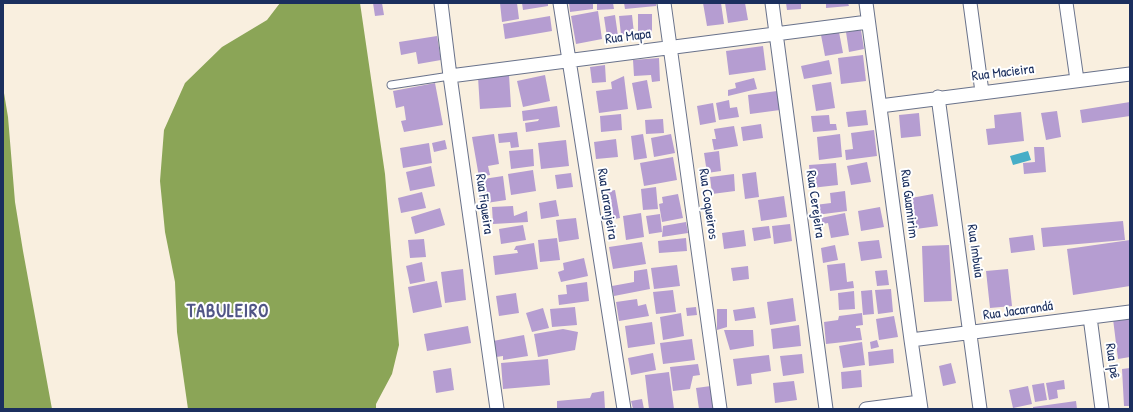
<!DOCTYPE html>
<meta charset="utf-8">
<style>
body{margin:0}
#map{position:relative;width:1133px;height:412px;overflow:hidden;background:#f9efdf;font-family:"Patrick Hand",sans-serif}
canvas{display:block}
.frame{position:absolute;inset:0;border:4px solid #1b2f5e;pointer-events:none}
</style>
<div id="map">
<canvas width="1133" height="412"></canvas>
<div class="frame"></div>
</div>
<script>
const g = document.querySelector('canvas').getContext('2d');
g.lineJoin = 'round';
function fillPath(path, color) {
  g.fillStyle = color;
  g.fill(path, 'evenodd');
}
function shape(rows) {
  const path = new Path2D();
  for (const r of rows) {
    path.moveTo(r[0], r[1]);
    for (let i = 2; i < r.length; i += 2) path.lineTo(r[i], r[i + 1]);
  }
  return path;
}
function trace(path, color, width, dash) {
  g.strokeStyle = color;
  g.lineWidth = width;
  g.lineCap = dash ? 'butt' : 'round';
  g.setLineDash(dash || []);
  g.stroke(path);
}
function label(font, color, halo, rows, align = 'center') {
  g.font = font + ' "Patrick Hand",sans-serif';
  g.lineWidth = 4;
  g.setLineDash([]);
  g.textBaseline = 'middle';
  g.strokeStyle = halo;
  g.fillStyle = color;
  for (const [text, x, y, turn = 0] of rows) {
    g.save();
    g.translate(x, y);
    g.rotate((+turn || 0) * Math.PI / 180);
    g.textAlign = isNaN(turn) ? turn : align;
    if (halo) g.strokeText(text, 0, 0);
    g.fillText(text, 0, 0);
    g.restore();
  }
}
fillPath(shape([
 [280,3,360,3,385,174,399,345,392,374,376,404,376,409,188,409,177,332,175,282,165,232,160,181,164,130,185,83,222,47,267,20],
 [3,87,8,117,15,202,23,251,52,409,3,409]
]), '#8ba557');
fillPath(shape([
 [1028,151,1031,160,1013,165,1010,156]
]), '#47aec7');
fillPath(shape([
 [373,3,382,3,384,15,375,16],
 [500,3,517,3,519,19,502,22],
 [522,3,548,3,548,6,523,10],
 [569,3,593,3,593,9,570,12],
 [597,3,613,3,614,9,597,10],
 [624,3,656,3,656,6,625,9],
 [703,3,721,3,724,24,707,26],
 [725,3,745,3,748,20,728,23],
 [786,3,801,3,801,9,787,10],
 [826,3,848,3,849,6,826,8],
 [598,11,602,39,576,44,571,16],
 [638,14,652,14,652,36,638,36],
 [615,15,618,36,607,37,604,17],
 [632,15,634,33,621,35,619,16],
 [550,16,552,31,505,39,503,24],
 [861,30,864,49,849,52,846,32],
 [839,32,843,53,825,56,821,35],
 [437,36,441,60,418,64,416,52,401,55,399,42],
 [763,46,766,70,729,75,726,51],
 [863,55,866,81,841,84,838,58],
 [659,58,660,81,652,82,651,75,634,76,633,60],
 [829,60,832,74,804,79,801,66],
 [605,65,606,82,592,83,590,67],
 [509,75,511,107,480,109,478,77],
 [545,75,550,101,523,107,517,81],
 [624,76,628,109,599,113,596,91,612,89,611,82],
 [754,78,757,89,728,96,728,90,736,88,735,83],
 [647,80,652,108,637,110,632,83],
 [831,82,835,108,816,111,812,85],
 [435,83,443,125,404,132,401,121,406,120,404,106,396,108,393,91],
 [777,91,780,110,750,114,748,95],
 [729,100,730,108,737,107,739,117,719,120,716,103],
 [1130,102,1130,116,1082,123,1080,110],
 [713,103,716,122,700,125,697,106],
 [557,106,560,127,526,132,525,123,538,121,539,119,523,121,522,111],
 [866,110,868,125,848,127,846,112],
 [1057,111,1061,137,1046,140,1041,113],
 [1021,112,1024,141,988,145,986,129,995,128,994,115],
 [919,113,921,136,901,138,899,115],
 [621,114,622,130,601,132,600,116],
 [829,115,830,124,836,124,837,130,813,132,811,116],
 [663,119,664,133,646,134,645,120],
 [761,124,763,138,743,141,741,127],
 [734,126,738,146,714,150,712,139,716,139,714,129],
 [874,130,877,156,846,160,845,150,853,149,851,133],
 [517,132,519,147,511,148,510,142,499,143,498,134],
 [494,134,499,164,488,166,490,175,479,177,472,137],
 [643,134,647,158,634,160,631,136],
 [671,134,675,153,654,157,651,138],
 [840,134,842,157,819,160,817,137],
 [616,139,618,157,596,159,594,142],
 [445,140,447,149,434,152,432,143],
 [566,140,569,166,541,169,538,143],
 [429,143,432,163,403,168,400,148],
 [1034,147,1044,147,1046,172,1024,174,1023,163,1035,162],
 [533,149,534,166,511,169,509,151],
 [719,151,721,171,707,173,704,153],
 [673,157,677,180,644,186,640,163],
 [867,162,871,182,851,185,847,166],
 [836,163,838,185,811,188,809,165],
 [431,166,435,186,410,191,406,172],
 [533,170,536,191,511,195,508,174],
 [756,172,759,197,745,199,742,174],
 [571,173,573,187,557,189,555,175],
 [734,174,735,191,712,194,710,177],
 [503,176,506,200,480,204,477,180],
 [656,187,658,209,643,210,641,189],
 [615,190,620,218,609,220,604,192],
 [845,191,847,211,816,215,815,205,831,203,830,193],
 [422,192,426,208,401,213,398,198],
 [678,194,683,218,662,222,659,204,663,203,662,197],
 [933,194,938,226,916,229,911,198],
 [784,196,787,217,761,221,758,200],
 [556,200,559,216,541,219,539,203],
 [513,206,514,216,527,211,528,222,493,224,492,207],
 [880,207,884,227,861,231,858,211],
 [440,208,445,225,415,234,411,217],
 [641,213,644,237,626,240,623,216],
 [845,213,849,235,831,238,828,223,817,225,816,219],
 [660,214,662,232,649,234,646,216],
 [576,218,579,239,559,242,556,220],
 [1123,221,1125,240,1043,247,1041,228],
 [686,222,688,233,662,237,663,226],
 [790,224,792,241,774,244,772,226],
 [523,225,526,240,501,244,499,229],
 [769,226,771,238,754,241,752,228],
 [744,230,746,246,724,249,722,233],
 [1033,235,1035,250,1011,253,1009,238],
 [557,238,560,260,540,262,538,240],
 [686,238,687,251,659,253,658,241],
 [424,239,426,257,410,258,408,240],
 [879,240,882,258,861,261,858,242],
 [1130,240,1130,286,1073,295,1067,249],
 [642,242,646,264,613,269,609,247],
 [534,243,538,269,495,275,493,256,518,253,517,250,514,250,516,246],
 [835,245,838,260,823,263,821,248],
 [949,245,952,301,924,302,922,246],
 [584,258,588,276,561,282,558,272,564,270,563,263],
 [422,262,425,281,410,284,406,266],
 [845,263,847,282,853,281,854,288,830,291,827,265],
 [677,265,680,286,654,289,651,268],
 [748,266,749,279,733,281,731,268],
 [463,269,466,300,445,303,441,272],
 [647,269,650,289,614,296,612,286,634,282,634,271],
 [1008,269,1012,306,990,308,986,271],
 [887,270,889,285,877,286,875,271],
 [437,281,442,307,413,313,408,287],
 [587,282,589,301,559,305,558,295,567,294,566,285],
 [891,289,893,312,878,314,875,290],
 [673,290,676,312,656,314,653,292],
 [872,290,874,314,863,315,861,291],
 [854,291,855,309,839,310,838,293],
 [516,293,519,313,499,316,496,296],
 [793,298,796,321,770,325,767,302],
 [637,299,638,306,646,304,649,316,619,321,616,302],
 [575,307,577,325,552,327,550,309],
 [696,307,697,315,687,316,686,308],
 [754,307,756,318,735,321,733,310],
 [543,308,549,328,532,332,526,313],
 [717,309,727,309,727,327,717,330],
 [681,313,684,336,663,340,660,317],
 [862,313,863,325,856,326,856,328,860,328,862,340,826,344,824,322,838,320,839,316],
 [894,316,898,337,879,340,876,319],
 [1130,316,1130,357,1118,359,1113,319],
 [652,322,655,344,628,348,625,326],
 [799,325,801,346,773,349,771,329],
 [468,326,471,343,427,351,424,334],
 [563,329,578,332,575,350,538,357,534,334],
 [724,330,753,330,754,346,730,350],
 [524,335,528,356,503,360,503,356,496,357,493,341],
 [692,339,695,360,663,364,660,343],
 [877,340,879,347,871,349,870,342],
 [862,342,865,365,843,368,839,346],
 [893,349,894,363,869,366,868,352],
 [653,353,656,370,631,375,628,358],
 [802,354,804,373,783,376,780,356],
 [769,355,771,371,751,374,752,384,737,386,733,359],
 [548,359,550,385,503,389,501,363],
 [951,363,956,383,943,386,939,366],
 [698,364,700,375,693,376,690,389,673,391,670,367],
 [451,368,454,390,436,393,433,371],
 [1130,368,1130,406,1124,406,1122,369],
 [861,370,862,387,842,389,841,372],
 [669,372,674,409,649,409,645,375],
 [1064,380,1065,389,1057,390,1058,398,1049,400,1046,383],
 [794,381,797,400,775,403,773,383],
 [1044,383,1047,400,1035,402,1032,385],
 [711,386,714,409,699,409,696,388],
 [1028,386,1032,404,1013,408,1009,390],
 [604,391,605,409,557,409,557,401,590,398,592,393],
 [642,399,644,409,633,409,631,401],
 [1076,401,1077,409,1033,409,1033,407]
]), '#b59dd1');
const service = shape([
 [391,85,450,76]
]);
const minor = shape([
 [441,3,450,76,497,409],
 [560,3,624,409],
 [664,3,720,409],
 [772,3,826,409],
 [866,3,911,340,921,409],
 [970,3,982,92],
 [1066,3,1077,80],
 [450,76,868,22],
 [938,97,980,409],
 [880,106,1130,74],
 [1090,317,1102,409],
 [911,340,1130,312],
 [866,409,920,402]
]);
trace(service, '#69728b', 9);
trace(minor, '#69728b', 15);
trace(service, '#fff', 7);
trace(minor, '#fff', 13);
label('14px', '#1b2f5e', '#fff', [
 ["Rua Mapa",628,37,-7],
 ["Rua Macieira",1003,73,-7],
 ["Rua Figueira",484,204,82],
 ["Rua Laranjeira",607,204,81],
 ["Rua Coqueiros",708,204,82],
 ["Rua Cerejeira",815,204,82],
 ["Rua Guamirim",909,204,83],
 ["Rua Imbuia",975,251,82],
 ["Rua Jacarandá",1018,311,-8],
 ["Rua Ipê",1112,361,82]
]);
g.letterSpacing = '1px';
label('bold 18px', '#515686', '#fff', [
 ["TABULEIRO",228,312]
]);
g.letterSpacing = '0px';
</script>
